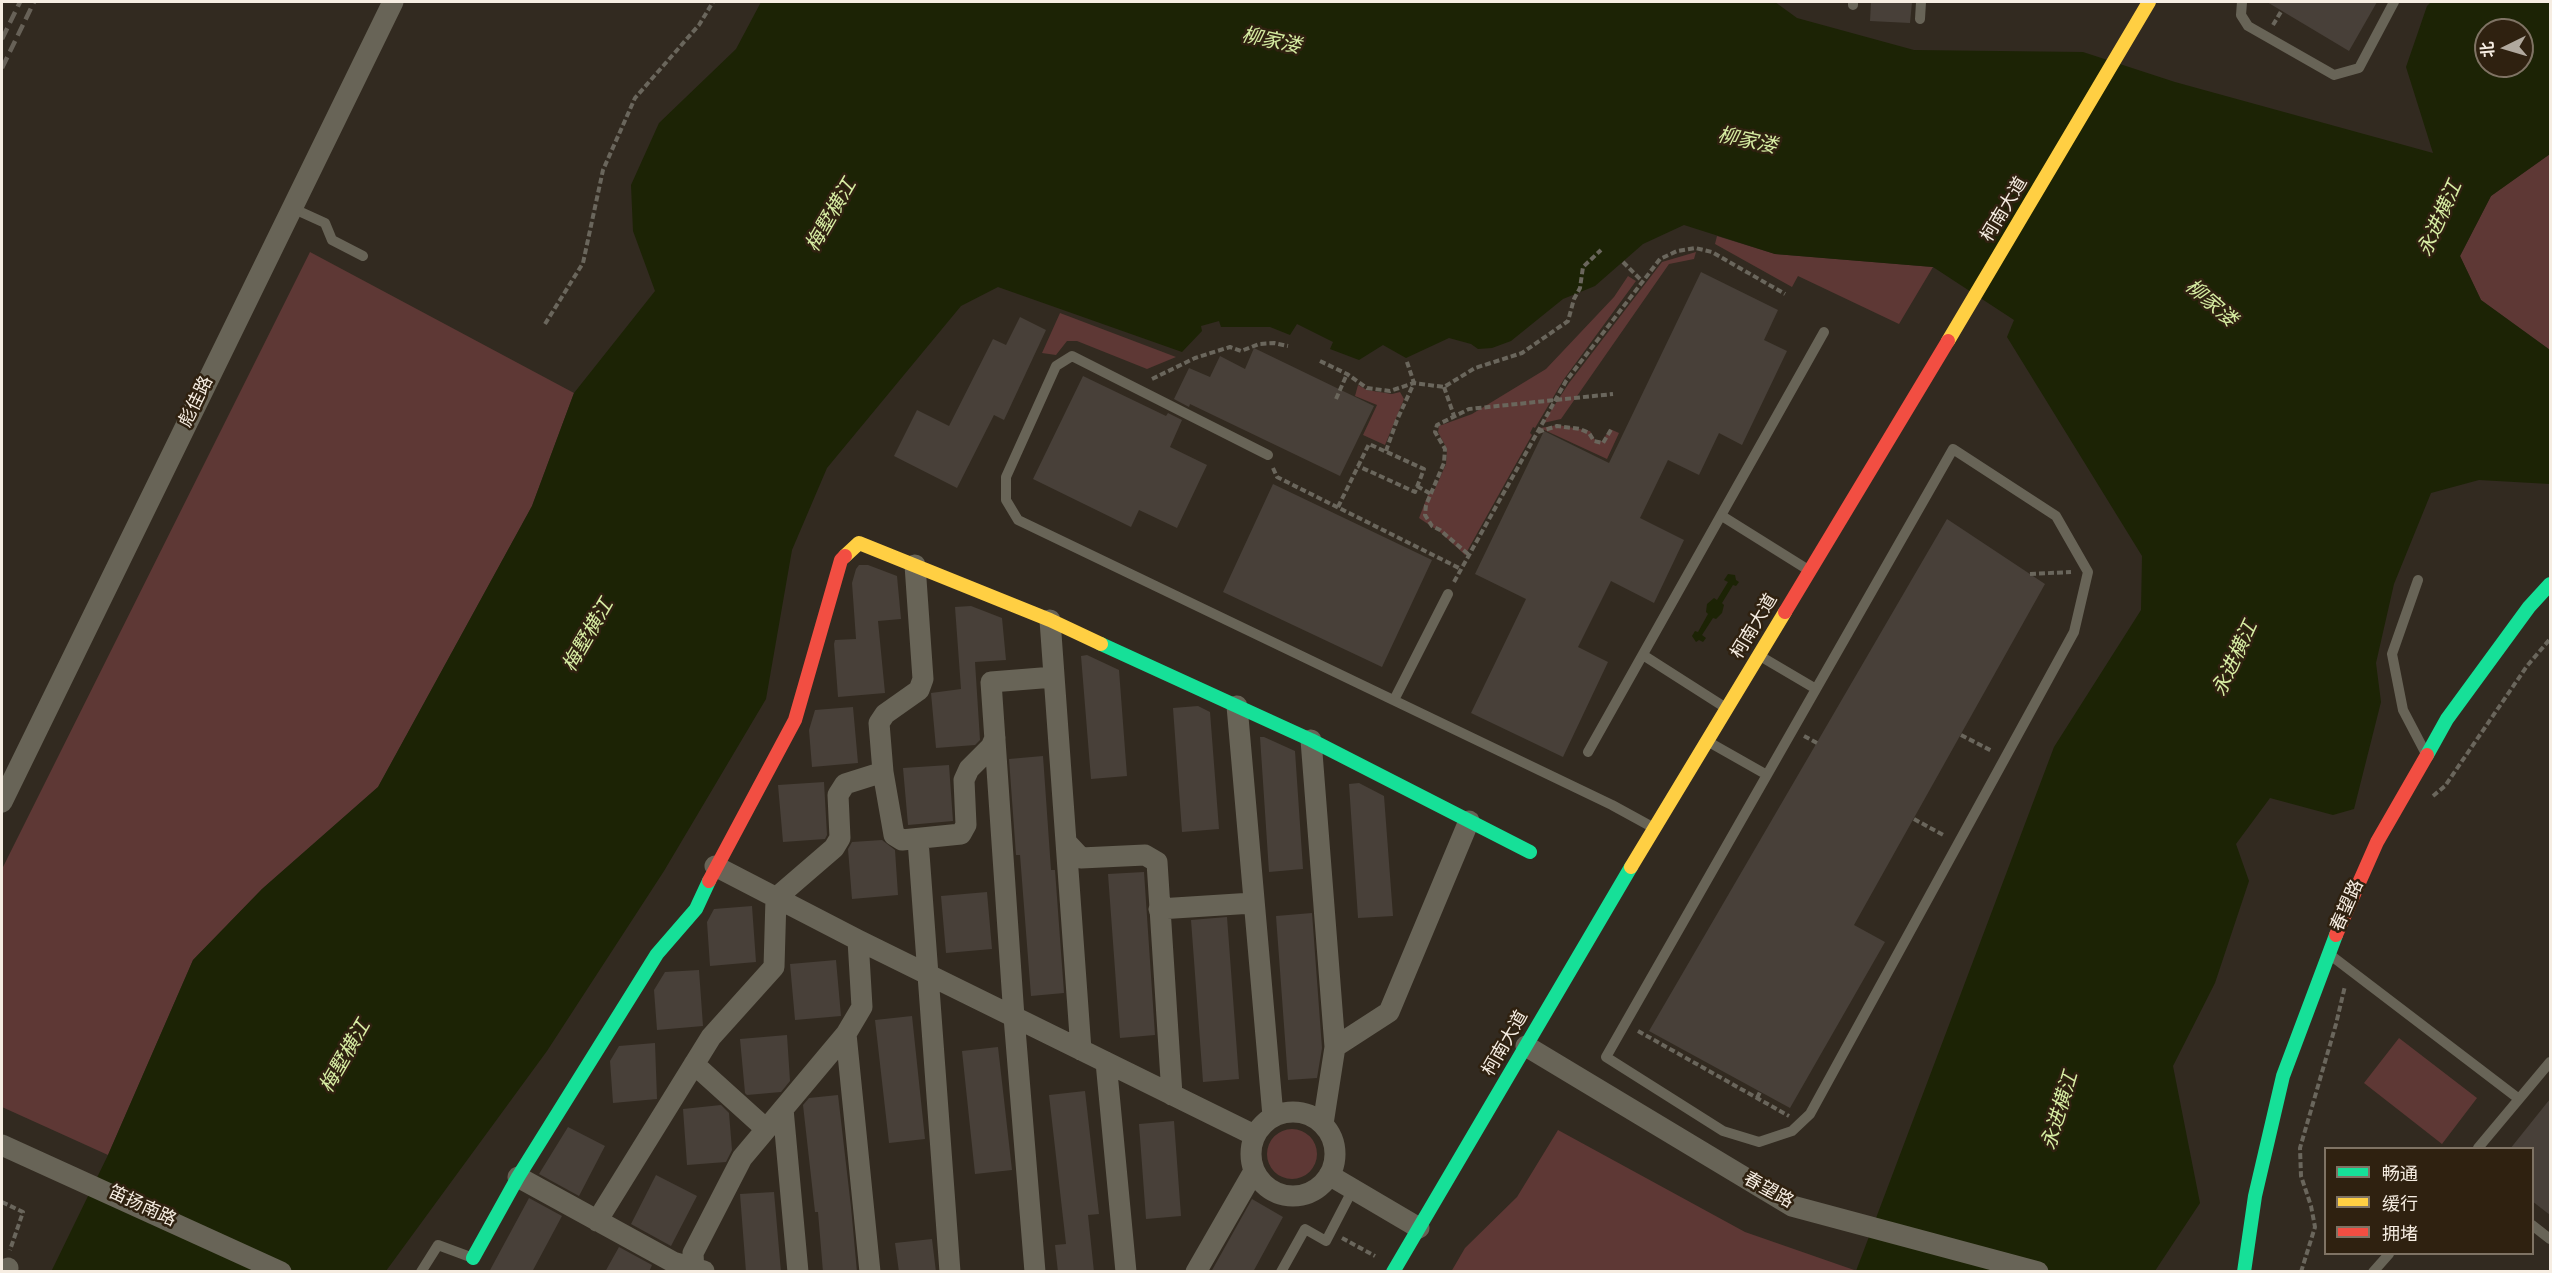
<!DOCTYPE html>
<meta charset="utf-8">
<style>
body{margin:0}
#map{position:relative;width:2552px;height:1273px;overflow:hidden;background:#322a20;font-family:"Nunito Sans","Noto Sans SC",sans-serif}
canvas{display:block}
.frame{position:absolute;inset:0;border:3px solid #f6ede2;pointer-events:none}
.legend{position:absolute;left:2324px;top:1147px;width:210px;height:108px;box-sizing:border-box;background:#2f2110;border:2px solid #7f7364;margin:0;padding:8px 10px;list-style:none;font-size:18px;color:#f6ede2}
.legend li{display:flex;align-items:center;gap:12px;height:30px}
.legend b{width:30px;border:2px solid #7f7364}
.north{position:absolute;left:2474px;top:18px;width:60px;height:60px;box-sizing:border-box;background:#2f2110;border:2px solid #7f7364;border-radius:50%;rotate:265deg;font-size:16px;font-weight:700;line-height:24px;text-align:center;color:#f6ede2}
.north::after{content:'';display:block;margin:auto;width:21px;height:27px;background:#b1a99e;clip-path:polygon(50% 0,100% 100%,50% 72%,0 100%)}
</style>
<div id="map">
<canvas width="2552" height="1273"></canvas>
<div class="frame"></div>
<ul class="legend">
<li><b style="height:8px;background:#16e098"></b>畅通</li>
<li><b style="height:8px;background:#ffcf43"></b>缓行</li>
<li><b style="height:8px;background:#f24e42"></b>拥堵</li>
</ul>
<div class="north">北</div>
</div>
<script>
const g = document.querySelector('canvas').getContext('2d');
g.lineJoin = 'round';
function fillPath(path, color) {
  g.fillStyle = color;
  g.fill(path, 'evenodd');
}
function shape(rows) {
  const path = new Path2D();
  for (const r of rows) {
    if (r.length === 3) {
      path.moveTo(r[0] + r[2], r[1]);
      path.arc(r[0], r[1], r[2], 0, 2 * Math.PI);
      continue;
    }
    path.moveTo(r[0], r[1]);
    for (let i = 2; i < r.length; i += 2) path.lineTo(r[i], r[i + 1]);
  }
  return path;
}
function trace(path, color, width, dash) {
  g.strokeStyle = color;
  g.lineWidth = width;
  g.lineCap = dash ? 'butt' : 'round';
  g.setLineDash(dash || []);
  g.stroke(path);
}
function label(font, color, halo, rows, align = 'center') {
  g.font = font + ' "Nunito Sans","Noto Sans SC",sans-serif';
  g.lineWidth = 5;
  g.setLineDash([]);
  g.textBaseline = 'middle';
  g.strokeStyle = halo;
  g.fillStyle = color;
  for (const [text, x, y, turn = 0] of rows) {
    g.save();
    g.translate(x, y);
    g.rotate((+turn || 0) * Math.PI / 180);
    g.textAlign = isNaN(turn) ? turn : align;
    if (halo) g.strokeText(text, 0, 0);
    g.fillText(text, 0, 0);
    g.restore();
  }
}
fillPath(shape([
 [2550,154,2550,350,2481,300,2460,256,2491,196],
 [1717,236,1775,254,1933,267,1899,324,1798,276,1792,287,1715,244],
 [310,252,574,393,532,506,378,787,262,889,193,960,108,1155,2,1107,2,869],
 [1696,252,1694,259,1669,264,1561,419,1543,423,1569,383,1662,262],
 [1628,276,1636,281,1564,379,1535,428,1533,427,1530,433,1532,435,1465,555,1440,532,1419,518,1428,495,1434,491,1446,464,1447,449,1438,432,1439,426,1472,414,1546,369,1614,297],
 [1060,313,1176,357,1147,369,1077,341,1067,341,1056,355,1042,353],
 [1358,385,1367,390,1392,394,1400,392,1404,399,1385,445,1363,435,1377,405,1355,396],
 [1558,425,1590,431,1595,440,1602,441,1610,429,1619,433,1607,459,1540,428],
 [2399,1038,2477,1098,2442,1144,2364,1083],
 [1292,1154,25],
 [1558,1130,1745,1232,1857,1271,1451,1272,1465,1248,1517,1197]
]), '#5e3835');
fillPath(shape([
 [761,2,1775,2,1797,18,1914,50,2083,52,2175,82,2433,153,2406,67,2427,6,2431,2,2550,2,2550,154,2491,196,2460,256,2481,300,2550,350,2550,484,2479,480,2431,493,2394,584,2376,663,2381,702,2354,809,2333,815,2270,798,2236,844,2249,881,2215,983,2173,1066,2200,1203,2155,1271,1856,1271,2054,747,2141,610,2142,556,2007,337,2014,320,1933,267,1775,254,1684,225,1643,244,1595,286,1563,299,1511,341,1492,348,1478,349,1471,344,1449,338,1406,358,1383,345,1359,360,1330,349,1333,342,1297,324,1290,335,1270,327,1221,327,1219,321,1201,326,1202,331,1182,352,998,287,961,306,827,468,792,550,766,699,664,871,547,1051,386,1271,51,1272,108,1155,193,960,262,889,378,787,532,506,574,393,655,291,633,231,631,185,659,123,736,49],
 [2486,30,2522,30,2522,66,2486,66],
 [1728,574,1735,575,1736,580,1739,582,1736,586,1733,585,1722,603,1724,605,1722,613,1716,619,1713,618,1702,635,1706,638,1703,642,1699,640,1696,642,1692,636,1695,631,1698,632,1708,614,1706,612,1707,604,1714,598,1717,600,1728,582,1724,580]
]), '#1c2305');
fillPath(shape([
 [1871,2,1912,2,1910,23,1870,21],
 [2267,2,2377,2,2349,51],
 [1701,272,1778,310,1764,340,1787,351,1742,445,1719,433,1699,475,1668,460,1640,518,1684,540,1654,603,1611,581,1578,647,1608,662,1563,757,1471,713,1526,599,1475,574,1544,431,1609,463],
 [1020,317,1046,330,1004,420,994,415,957,488,894,456,917,410,949,426,993,339,1006,345],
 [1254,348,1374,406,1340,476,1190,404,1189,407,1174,399,1189,368,1210,377,1220,356,1245,369],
 [1083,376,1166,416,1168,413,1182,420,1170,447,1207,465,1177,528,1139,510,1131,527,1033,479],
 [1273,484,1432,560,1382,667,1223,592],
 [1947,519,2045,584,1854,925,1885,942,1790,1108,1649,1031],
 [859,565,868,565,897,576,901,619,878,621,885,693,838,697,834,644,835,640,856,639,852,583,856,569],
 [971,606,1002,618,1006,660,975,662,980,740,975,745,936,748,931,693,961,689,955,607],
 [1087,655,1119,670,1127,776,1091,779,1081,656],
 [1198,706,1210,712,1219,829,1182,832,1173,708],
 [853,707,858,763,812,767,809,730,815,710],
 [1260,737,1264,737,1295,751,1303,869,1269,872],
 [1043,756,1051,870,1055,870,1064,993,1031,996,1020,855,1016,855,1009,759],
 [949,765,953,821,908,825,903,768],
 [824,782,827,835,825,839,783,842,778,785],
 [1359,783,1384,796,1393,916,1358,918,1349,784],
 [882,840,895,850,898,895,852,899,848,849,852,842],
 [1144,872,1155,1035,1120,1038,1108,874],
 [987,892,992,949,946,953,941,896],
 [752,906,756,962,710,966,707,922,714,909],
 [1312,913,1322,1048,1317,1078,1288,1080,1276,916],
 [1227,917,1239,1079,1203,1082,1191,920],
 [836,960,841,1016,795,1020,790,964],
 [699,970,703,1026,657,1030,654,990,665,972],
 [912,1016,925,1139,889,1143,875,1020],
 [787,1035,790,1081,781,1092,747,1095,745,1093,740,1039],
 [655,1043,657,1099,613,1103,610,1061,619,1046],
 [998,1047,1012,1170,975,1174,962,1051],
 [1085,1091,1099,1214,1088,1215,1094,1272,1058,1272,1055,1245,1066,1244,1049,1095],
 [838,1095,851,1207,857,1272,823,1272,818,1212,815,1212,803,1105,809,1098],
 [2550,1099,2550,1215,2532,1201,2532,1149,2510,1149],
 [721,1105,729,1113,732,1150,726,1162,687,1165,683,1109],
 [1174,1121,1181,1216,1146,1219,1139,1124],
 [568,1127,605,1146,579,1196,539,1174],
 [656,1175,697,1196,671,1246,631,1224],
 [774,1192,781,1272,746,1272,740,1194],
 [529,1198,562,1216,532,1272,489,1272],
 [1252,1199,1283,1217,1253,1272,1211,1272],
 [932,1239,936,1272,899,1272,895,1243],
 [619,1247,652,1265,649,1272,605,1272]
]), '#484039');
trace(shape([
 [2273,25,2282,10],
 [1623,262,1642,281],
 [545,324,583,263,603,170,635,98,699,25,713,2],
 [1320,361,1347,374,1367,388,1390,391,1414,383,1444,387,1475,368,1522,353,1568,321,1574,299,1580,288,1583,267,1601,250],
 [1152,379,1195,358,1230,347,1241,351,1259,344,1274,343,1288,346],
 [1444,387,1454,416],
 [1336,399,1347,374],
 [1538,432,1557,426,1580,429,1589,433,1594,441,1603,443,1612,428],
 [1386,451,1397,420,1414,383,1406,359],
 [1273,468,1277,477,1461,569],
 [1417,486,1431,494],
 [1338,507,1369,444,1424,469,1415,492,1358,466],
 [1468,554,1440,530,1432,526,1425,515,1426,505,1444,463,1445,449,1435,432,1437,425,1469,409,1613,394],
 [2030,574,2071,572],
 [1454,582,1566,381,1660,259,1677,251,1695,248,1712,252,1785,294],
 [1961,735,1992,751],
 [1804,736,1817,743],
 [2433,796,2445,786,2527,666,2550,639],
 [1914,819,1945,836],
 [1638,1031,1789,1116],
 [1757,1098,1760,1092],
 [2,1202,23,1212,10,1250],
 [1342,1238,1375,1256],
 [2301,1272,2315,1227,2311,1206,2301,1176,2300,1148,2336,1024,2345,986]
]), '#6a665c', 4, [6, 3]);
trace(shape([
 [2242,2,2241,15,2248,26,2334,75,2359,68,2394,2],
 [1853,5,1853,2],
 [1920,19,1921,2],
 [292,208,325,223,332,240,363,256],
 [1953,449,2056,516,2088,572,2074,632,1810,1114,1792,1131,1759,1142,1723,1131,1606,1057,1953,449],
 [1268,455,1072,356,1056,366,1006,477,1006,500,1018,520,1612,805,1654,828],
 [1722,516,1810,571],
 [2418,580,2392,654,2403,710,2425,752],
 [1643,655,1726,708],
 [1760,656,1816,689],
 [1394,700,1448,594],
 [1707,741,1767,775],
 [1588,752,1824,332],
 [2329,954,2519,1099],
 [2478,1148,2550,1062],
 [2532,1225,2550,1239],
 [421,1272,438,1245,473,1258],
 [1281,1272,1305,1229,1326,1241,1353,1189],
 [2373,1272,2389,1254]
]), '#686457', 10);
trace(shape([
 [1050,620,1081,1050],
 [1237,706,1273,1116],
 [1311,740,1335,1047,1323,1124],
 [883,772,894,835,902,840,961,834,966,825,964,780,969,769,991,747,995,738],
 [2,802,393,2],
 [918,840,950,1272],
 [1066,842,1081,858,1145,855,1157,862,1172,1095],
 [715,866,858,940,1254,1135],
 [1159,909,1253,903],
 [846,1034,870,1272],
 [1526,1046,1792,1206,2038,1272],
 [1335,1047,1389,1012,1469,821],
 [1106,1062,1126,1272],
 [694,1064,766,1129],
 [783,1109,798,1272],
 [1293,1154,42],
 [2,1145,281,1272],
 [1329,1175,1419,1228],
 [518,1177,673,1262,704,1271],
 [597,1221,711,1037,774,967,776,898,834,848,840,838,838,795,845,784,883,772,879,723,885,714,919,690,923,679,915,565],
 [7,1272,8,1268],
 [694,1272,693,1253,742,1158,846,1034,862,1007,858,940],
 [1035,1272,1014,1017,991,682,1054,677],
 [1196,1272,1254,1171]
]), '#686457', 21);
trace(shape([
 [1101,644,1311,740,1530,852],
 [2427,755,2447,719,2529,607,2550,584],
 [473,1258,518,1177,657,954,696,909,709,881],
 [1393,1272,1631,867],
 [2244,1272,2255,1196,2283,1076,2336,935]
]), '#16e098', 14);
trace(shape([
 [1948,341,2149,2],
 [845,556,859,543,1050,620,1101,644],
 [1631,867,1785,612]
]), '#ffcf43', 14);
trace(shape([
 [1785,612,1948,341],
 [709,881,795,720,841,560,845,556],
 [2336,935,2377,842,2427,755]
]), '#f24e42', 14);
trace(shape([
 [2,39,20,2],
 [2,68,34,2]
]), '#676157', 4.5, [12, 6]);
label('18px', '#f6ede2', '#2f2110', [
 ["柯南大道",2005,210,-59],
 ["彪佳路",197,402,-64],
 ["柯南大道",1755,627,-59],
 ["春望路",2348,906,-66],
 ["柯南大道",1506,1044,-60],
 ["春望路",1768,1191,29],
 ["笛扬南路",142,1207,25]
]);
label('italic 20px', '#d7eda3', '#2f2110', [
 ["柳家溇",1271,42,12],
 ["柳家溇",1747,142,12],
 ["梅墅横江",832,216,-60],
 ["永进横江",2441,219,-66],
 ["柳家溇",2210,304,41],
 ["梅墅横江",589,636,-60],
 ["永进横江",2236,659,-65],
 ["梅墅横江",346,1057,-60],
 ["永进横江",2061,1111,-73]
]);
</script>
